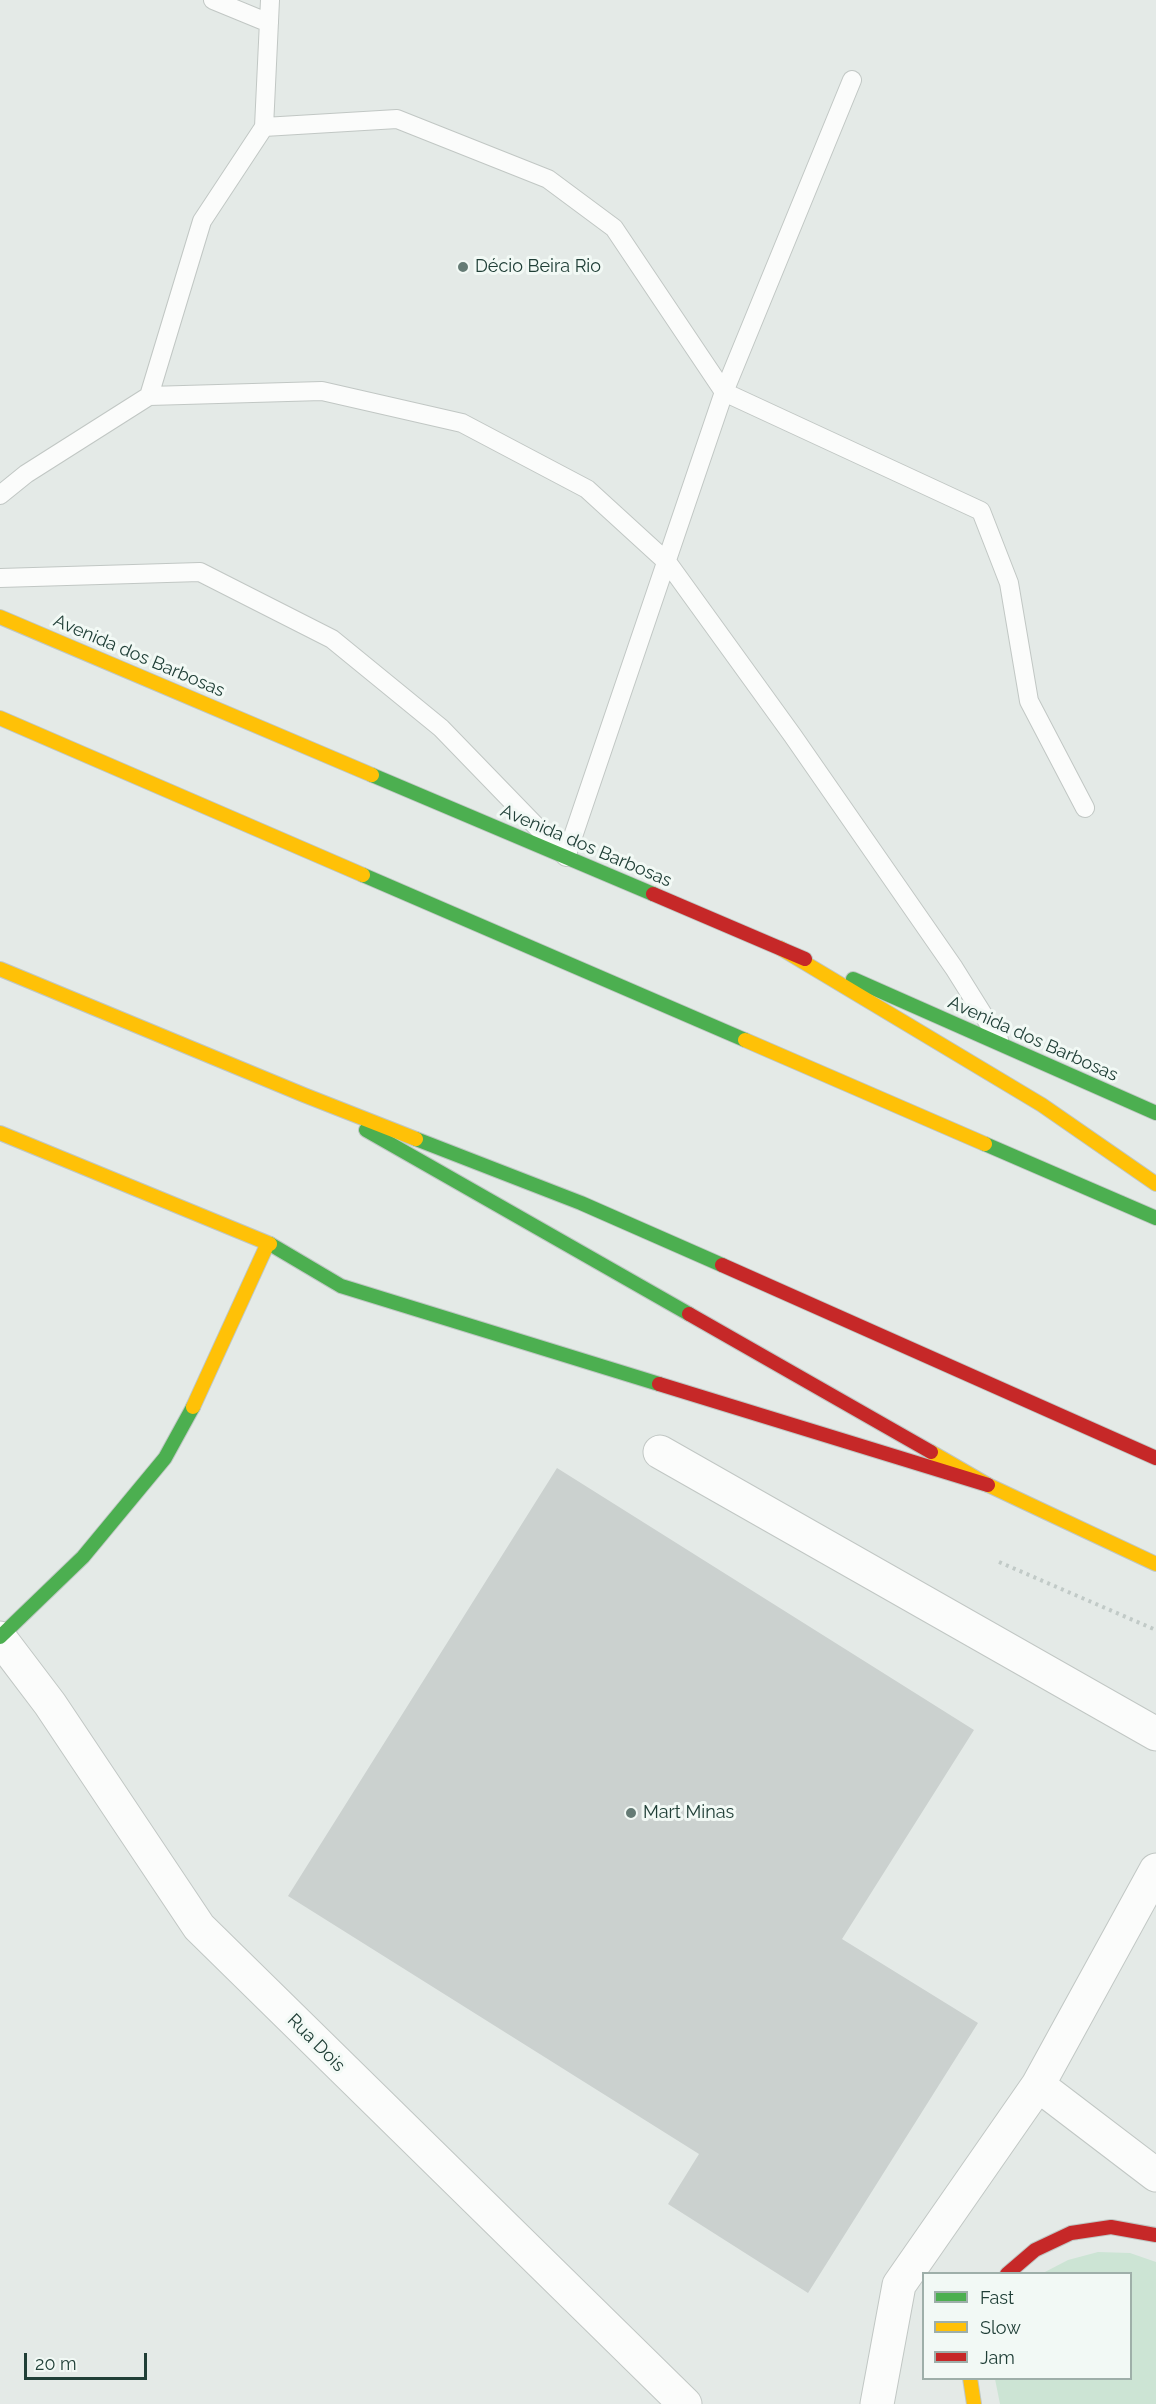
<!DOCTYPE html>
<meta charset="utf-8">
<style>
body{margin:0}
#map{position:relative;width:1156px;height:2404px;overflow:hidden;background:#e4eae7;font-family:Raleway,sans-serif}
canvas{display:block}
.legend{position:absolute;left:922px;top:2272px;width:210px;height:108px;box-sizing:border-box;background:#f2f9f5;border:2px solid #9eafa9;margin:0;padding:8px 10px;list-style:none;font-size:18px;color:#203f37}
.legend li{display:flex;align-items:center;gap:12px;height:30px}
.legend b{width:30px;border:2px solid #9eafa9}
.scale{position:absolute;left:24px;top:2353px;width:123px;height:27px;box-sizing:border-box;border:3px solid #203f37;border-top:0;padding-left:8px;font-size:18px;line-height:21px;white-space:nowrap;color:#203f37;-webkit-text-stroke:4px #f2f9f5;paint-order:stroke}
</style>
<div id="map">
<canvas width="1156" height="2404"></canvas>
<ul class="legend">
<li><b style="height:8px;background:#4caf50"></b>Fast</li>
<li><b style="height:8px;background:#ffc107"></b>Slow</li>
<li><b style="height:8px;background:#c62828"></b>Jam</li>
</ul>
<div class="scale">20 m</div>
</div>
<script>
const g = document.querySelector('canvas').getContext('2d');
g.lineJoin = 'round';
function fillPath(path, color) {
  g.fillStyle = color;
  g.fill(path, 'evenodd');
}
function shape(rows) {
  const path = new Path2D();
  for (const r of rows) {
    path.moveTo(r[0], r[1]);
    for (let i = 2; i < r.length; i += 2) path.lineTo(r[i], r[i + 1]);
  }
  return path;
}
function trace(path, color, width, dash) {
  g.strokeStyle = color;
  g.lineWidth = width;
  g.lineCap = dash ? 'butt' : 'round';
  g.setLineDash(dash || []);
  g.stroke(path);
}
function label(font, color, halo, rows, align = 'center') {
  g.font = font + ' Raleway,sans-serif';
  g.lineWidth = 6;
  g.setLineDash([]);
  g.textBaseline = 'middle';
  g.strokeStyle = halo;
  g.fillStyle = color;
  for (const [text, x, y, turn = 0] of rows) {
    g.save();
    g.translate(x, y);
    g.rotate((+turn || 0) * Math.PI / 180);
    g.textAlign = isNaN(turn) ? turn : align;
    if (halo) g.strokeText(text, 0, 0);
    g.fillText(text, 0, 0);
    g.restore();
  }
}
fillPath(shape([
 [1098,2252,1130,2253,1156,2262,1156,2404,1000,2404,995,2379,1130,2378,1130,2274,1043,2273,1068,2260]
]), '#cce4d4');
fillPath(shape([
 [557,1468,974,1730,842,1939,978,2023,808,2293,668,2204,699,2154,288,1896]
]), '#cbd1cf');
const lane = shape([
 [213,0,269,23],
 [852,80,724,392,981,511,1009,583,1029,701,1085,808],
 [264,127,270,0],
 [0,495,26,474,149,396,322,391,462,423,587,489,668,563,793,736,954,968,999,1040],
 [0,578,200,572,332,639,441,728,566,857,724,392,614,228,548,179,397,119,264,127,202,221,149,396]
]);
const street = shape([
 [660,1452,1156,1734],
 [0,1638,50,1704,199,1927,685,2404],
 [1038,2085,1156,2175],
 [877,2404,899,2285,1038,2085,1156,1870]
]);
const fast = shape([
 [372,775,653,894],
 [363,875,745,1040],
 [853,979,1156,1113],
 [366,1130,689,1314],
 [416,1139,581,1203,722,1265],
 [985,1144,1156,1218],
 [270,1244,341,1286,659,1384],
 [0,1637,83,1557,165,1458,193,1407]
]);
const slow = shape([
 [0,617,372,775],
 [0,718,363,875],
 [780,948,1042,1105,1156,1184],
 [0,969,304,1095,416,1139],
 [745,1040,985,1144],
 [0,1133,270,1244],
 [193,1407,268,1243],
 [931,1452,988,1485,1156,1564],
 [970,2378,974,2404]
]);
const jam = shape([
 [653,894,805,959],
 [722,1265,1156,1458],
 [689,1314,931,1452],
 [659,1384,988,1485],
 [1007,2274,1035,2250,1071,2233,1111,2227,1156,2235]
]);
trace(lane, '#c1c7c4', 20);
trace(street, '#c1c7c4', 35);
trace(fast, '#bfc7c4', 16);
trace(slow, '#bfc7c4', 16);
trace(jam, '#bfc7c4', 16);
trace(shape([
 [999,1562,1156,1630]
]), '#c1cac7', 4, [3, 4.5]);
trace(lane, '#fbfcfb', 18);
trace(street, '#fbfcfb', 33);
trace(fast, '#4caf50', 14);
trace(slow, '#ffc107', 14);
trace(jam, '#c62828', 14);
for (const [x, y, r, color] of [
 [463,267,6,"#657b75"],
 [631,1813,6,"#657b75"]
]) {
  const dot = new Path2D();
  dot.arc(x, y, r, 0, 2 * Math.PI);
  g.fillStyle = color;
  g.fill(dot);
  trace(dot, '#f2f9f5', 2);
}
label('18px', '#203f37', '#f2f9f5', [
 ["Décio Beira Rio",475,267],
 ["Mart Minas",643,1813]
], 'left');
label('18px', '#203f37', '#f2f9f5', [
 ["Avenida dos Barbosas",139,656,23],
 ["Avenida dos Barbosas",586,846,23],
 ["Avenida dos Barbosas",1033,1039,24],
 ["Rua Dois",316,2043,45]
]);
</script>
